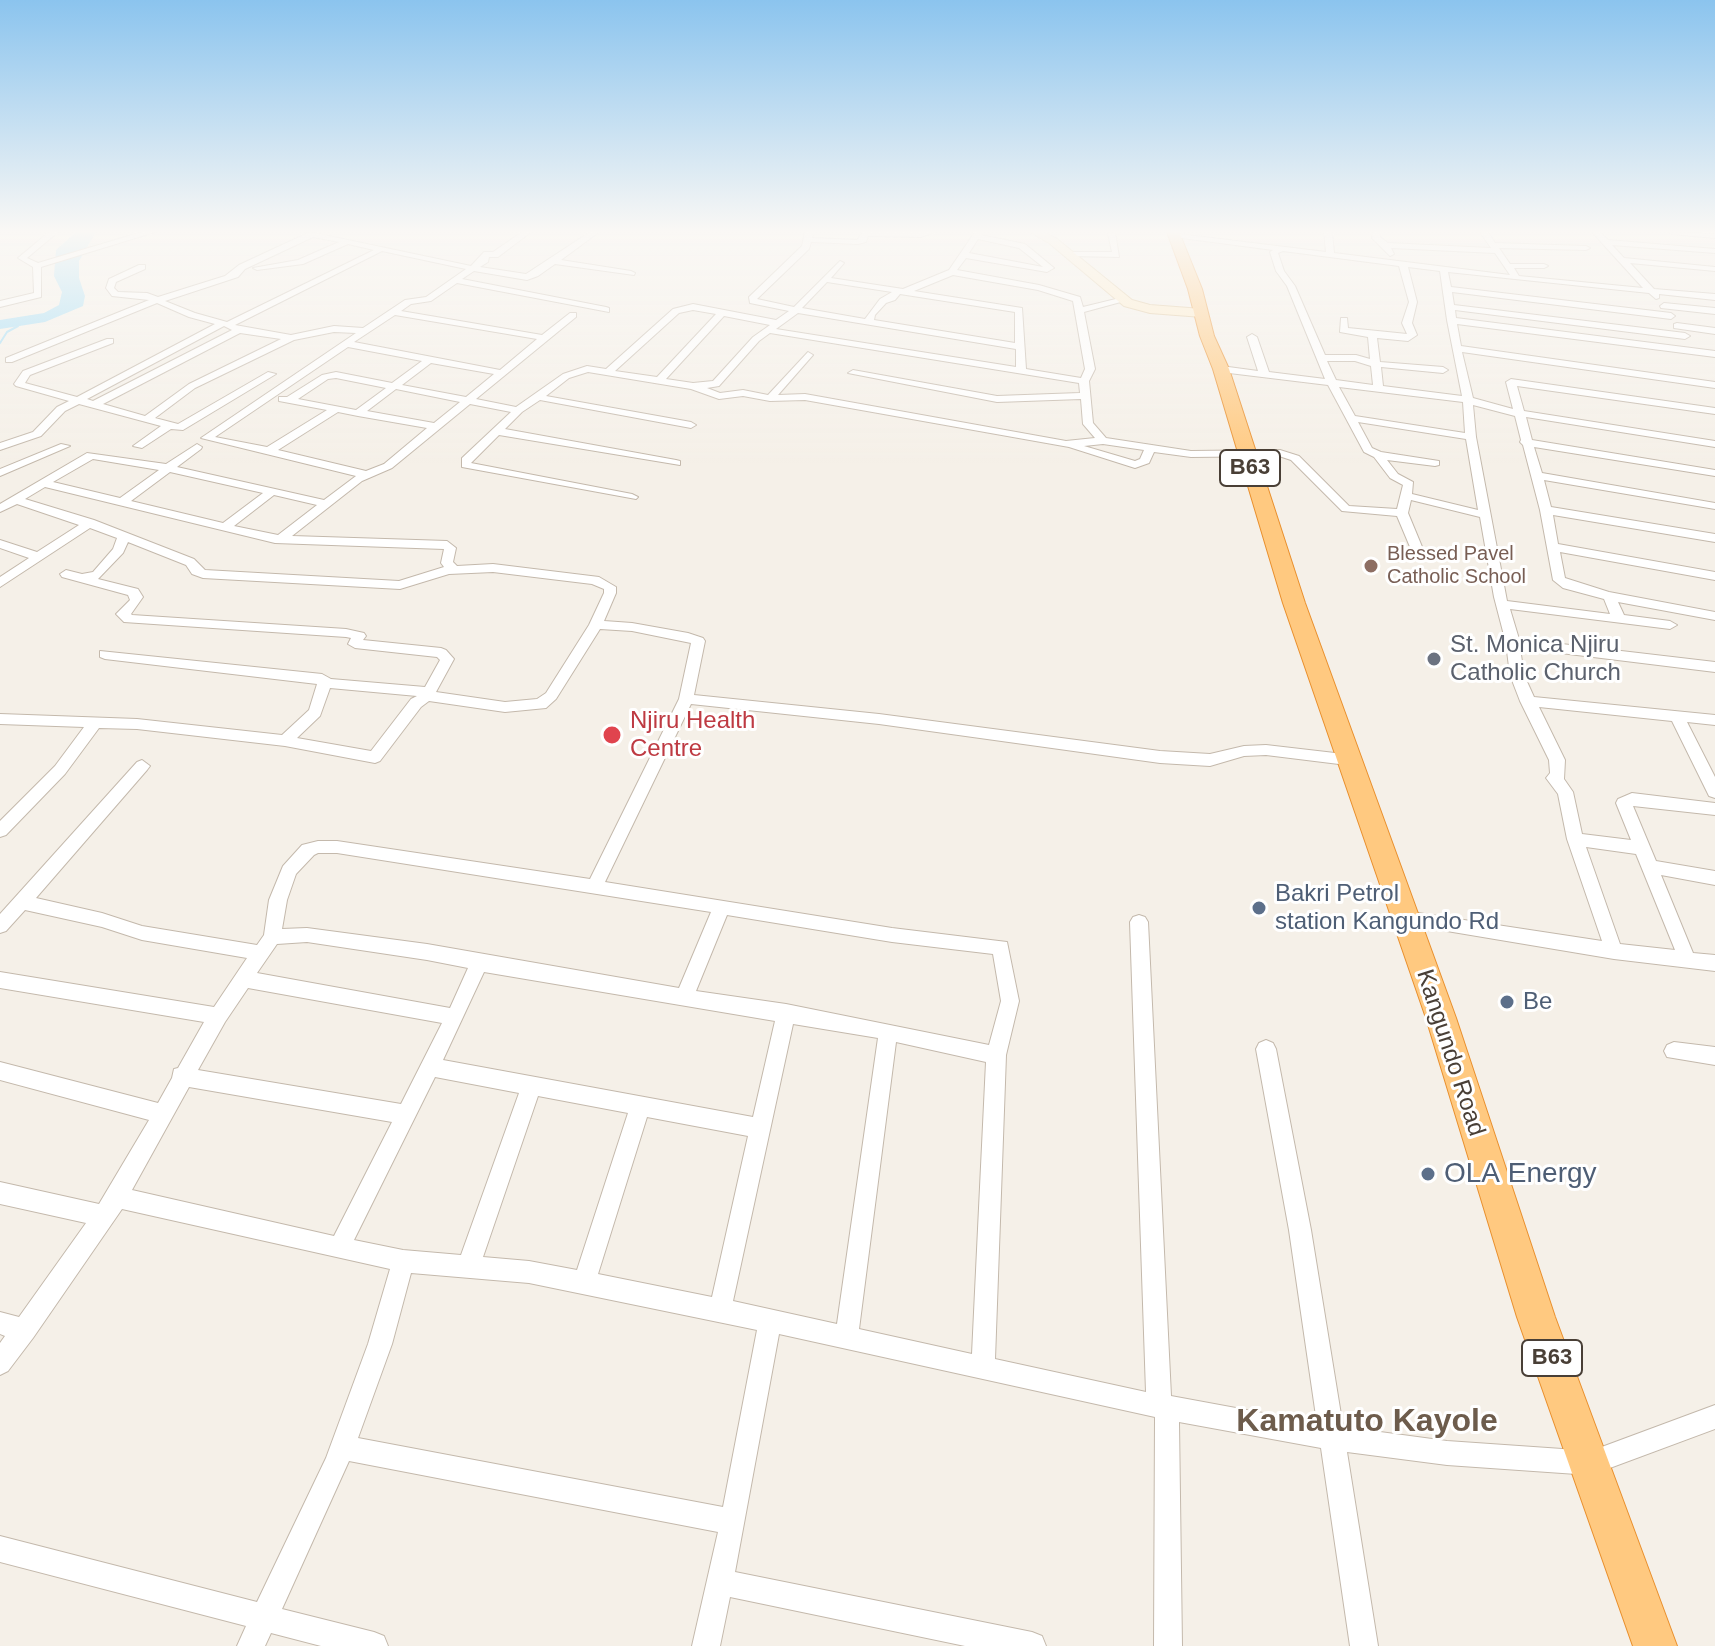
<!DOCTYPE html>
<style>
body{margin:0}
canvas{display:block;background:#f5f0e8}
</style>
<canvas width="1715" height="1646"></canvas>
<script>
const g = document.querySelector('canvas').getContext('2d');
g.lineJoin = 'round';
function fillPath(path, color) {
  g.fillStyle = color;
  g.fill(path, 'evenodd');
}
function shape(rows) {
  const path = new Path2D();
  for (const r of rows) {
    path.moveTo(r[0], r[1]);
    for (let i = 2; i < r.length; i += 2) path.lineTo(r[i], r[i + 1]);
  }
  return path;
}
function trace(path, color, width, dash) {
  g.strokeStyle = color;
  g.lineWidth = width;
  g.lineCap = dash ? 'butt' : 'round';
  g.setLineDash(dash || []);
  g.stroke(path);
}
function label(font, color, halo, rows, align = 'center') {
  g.font = font + ' Arial,sans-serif';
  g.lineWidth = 6;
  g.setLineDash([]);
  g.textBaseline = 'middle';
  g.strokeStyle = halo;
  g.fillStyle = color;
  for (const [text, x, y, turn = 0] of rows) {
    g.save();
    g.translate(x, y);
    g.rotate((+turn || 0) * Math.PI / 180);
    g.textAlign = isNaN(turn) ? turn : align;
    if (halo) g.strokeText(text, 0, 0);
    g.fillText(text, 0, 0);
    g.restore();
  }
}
fillPath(shape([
 [76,232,96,232,79,261,79,278,85,296,83,306,45,322,0,329,0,320,44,313,59,305,62,292,54,276,56,250]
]), '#a0dcf6');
trace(shape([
 [0,343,7,332,18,326]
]), '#a0dcf6', 2);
const minor = shape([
 [49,232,58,232,27,258,38,263,142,232,155,232,41,267,41,297,0,307,0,301,34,293,33,267,18,258,49,232],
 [310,232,471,266,484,252,493,252,522,232,531,232,498,257,489,257,488,262,480,267,526,274,590,232,599,232,561,260,631,271,635,273,634,275,555,264,538,276,527,280,474,271,462,279,606,307,609,308,609,312,457,283,431,301,411,304,401,311,542,335,570,313,576,313,576,317,476,399,516,407,563,374,587,366,606,369,673,309,693,304,776,320,789,311,750,303,749,297,802,246,805,232,813,232,812,238,857,240,863,232,935,232,921,237,868,236,866,242,858,244,811,242,809,249,757,299,794,307,840,261,844,263,831,278,903,289,949,270,975,232,983,232,981,235,1025,244,1054,268,1047,272,966,258,957,270,1039,285,1080,297,1083,307,1124,297,1128,300,1084,312,1095,369,1089,381,1093,423,1106,438,1191,451,1280,450,1299,456,1349,506,1397,509,1403,485,1390,478,1374,457,1364,452,1328,385,1221,372,1216,369,1221,366,1258,371,1247,337,1252,334,1257,337,1269,372,1325,379,1287,286,1276,271,1270,252,1273,250,1174,237,1171,233,1326,252,1324,232,1332,232,1334,253,1510,275,1495,253,1391,248,1394,254,1390,256,1372,238,1373,232,1381,232,1380,237,1388,243,1491,248,1480,232,1488,232,1495,243,1586,246,1590,248,1586,250,1499,248,1510,264,1544,264,1548,266,1544,268,1514,268,1519,276,1643,288,1592,232,1600,232,1608,240,1715,249,1715,253,1612,245,1624,258,1715,267,1715,271,1630,263,1654,289,1715,294,1715,300,1659,294,1659,298,1656,299,1649,293,1448,272,1451,287,1671,313,1675,316,1671,319,1452,292,1454,305,1685,333,1690,336,1685,339,1455,310,1456,318,1715,351,1715,357,1457,324,1461,346,1715,382,1715,388,1462,352,1473,398,1513,409,1506,382,1511,379,1715,408,1715,414,1517,386,1524,411,1715,441,1715,447,1526,417,1532,440,1715,470,1715,476,1534,447,1542,473,1715,503,1715,509,1544,480,1551,507,1715,534,1715,542,1553,515,1558,544,1715,572,1715,580,1560,552,1565,578,1609,592,1715,612,1715,620,1618,602,1624,615,1670,621,1677,625,1670,629,1510,609,1519,639,1715,662,1715,672,1520,648,1524,675,1534,697,1715,715,1715,725,1687,722,1715,777,1715,798,1709,796,1672,721,1539,707,1565,760,1564,779,1573,792,1582,834,1631,840,1616,803,1618,799,1632,793,1715,803,1715,815,1633,806,1656,861,1715,871,1715,885,1661,875,1693,953,1715,955,1715,971,1614,959,1399,923,1396,918,1399,913,1405,911,1602,941,1567,839,1558,794,1546,778,1550,773,1549,760,1520,701,1510,675,1506,643,1494,597,1480,517,1411,500,1408,513,1425,554,1419,558,1413,554,1397,516,1342,511,1291,460,1279,456,1191,457,1154,452,1149,463,1135,468,1069,447,805,400,770,401,743,396,719,399,691,389,588,372,569,378,546,396,691,422,696,425,691,428,540,400,522,412,505,429,676,460,680,461,680,465,499,435,471,463,632,494,638,497,636,499,462,467,462,458,511,412,470,404,392,468,362,481,292,536,447,541,456,548,453,562,457,566,493,564,599,577,616,587,616,593,604,621,632,623,688,633,703,638,705,641,694,695,879,714,1160,751,1210,754,1244,746,1266,745,1352,755,1355,759,1347,765,1266,755,1244,756,1210,766,1160,763,879,724,691,704,605,882,892,928,1007,942,1019,1001,1006,1055,995,1359,1146,1392,1130,922,1133,917,1139,915,1145,917,1148,922,1171,1396,1317,1423,1289,1230,1256,1049,1259,1043,1266,1040,1273,1043,1276,1049,1311,1230,1343,1427,1447,1441,1591,1451,1715,1405,1715,1429,1591,1475,1447,1465,1347,1452,1378,1646,1350,1646,1321,1448,1179,1422,1182,1646,1154,1646,1155,1417,779,1334,735,1572,1032,1632,1042,1636,1046,1646,965,1646,730,1597,720,1646,692,1646,718,1532,349,1461,282,1609,374,1632,384,1636,388,1646,321,1646,271,1633,265,1646,237,1646,246,1626,0,1562,0,1536,257,1602,326,1458,368,1344,390,1269,122,1209,33,1338,8,1371,0,1375,0,1343,5,1336,0,1334,0,1312,19,1317,86,1223,0,1204,0,1182,99,1204,149,1120,0,1080,0,1062,158,1103,172,1078,174,1069,178,1068,204,1022,0,988,0,972,214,1007,247,958,142,940,102,927,25,910,6,931,0,933,0,914,137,762,142,760,150,766,147,770,36,898,102,913,142,926,257,945,264,935,269,900,283,866,302,845,318,841,337,841,590,879,679,699,691,643,632,631,600,629,556,699,546,708,505,712,429,701,421,707,380,761,375,763,285,746,137,729,99,728,65,774,6,835,0,837,0,821,55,766,84,727,0,724,0,714,137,719,282,735,309,710,317,684,105,659,100,657,100,651,322,674,331,679,425,687,440,660,437,657,355,648,348,644,351,638,346,637,124,622,116,614,130,600,128,595,62,577,60,574,66,570,82,574,93,572,113,549,117,538,90,528,0,587,0,577,29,558,0,548,0,540,37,552,79,525,17,504,0,512,0,504,87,453,166,464,197,444,202,447,201,449,177,467,324,500,356,476,201,438,356,333,334,332,294,340,195,388,155,418,178,424,268,372,276,374,183,430,171,429,142,448,133,446,161,426,79,404,65,411,41,436,0,450,0,443,33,432,57,407,69,401,16,386,14,384,23,371,107,339,113,339,113,343,30,375,25,383,77,397,215,324,189,317,157,303,12,362,6,362,6,358,149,300,112,296,106,288,109,279,139,265,145,265,145,269,116,282,114,288,118,292,147,293,158,297,225,276,239,265,310,232],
 [313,237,339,242,298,260,253,268,257,270,303,264,348,244,374,250,227,322,195,313,165,301,238,277,245,269,313,237],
 [978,239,1019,248,1043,267,969,253,978,239],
 [382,251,466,269,426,297,405,300,363,328,334,326,291,335,235,325,382,251],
 [1283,251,1399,266,1409,302,1402,323,1407,334,1348,328,1347,318,1341,318,1340,332,1368,337,1370,359,1356,355,1325,355,1295,286,1284,271,1278,253,1283,251],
 [1408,267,1440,271,1447,320,1462,396,1383,386,1381,367,1443,373,1448,370,1443,367,1380,362,1377,338,1408,341,1417,335,1412,323,1417,302,1408,267],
 [953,275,1038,290,1073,301,1085,369,1081,378,1026,369,1022,308,914,291,953,275],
 [827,282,892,292,880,299,865,319,802,308,827,282],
 [900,294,1015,312,1015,343,874,320,875,315,886,303,895,300,900,294],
 [693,310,716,314,657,377,615,371,679,313,693,310],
 [798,313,1016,349,1016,367,776,329,798,313],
 [395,315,537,339,500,370,354,342,395,315],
 [724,316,770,325,753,337,713,381,693,383,666,379,724,316],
 [224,326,232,330,93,401,87,399,224,326],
 [240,333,281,339,189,384,145,416,103,404,240,333],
 [770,333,1079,383,1080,393,997,396,853,370,848,373,997,402,1081,399,1083,424,1095,438,1066,441,805,394,778,395,813,355,808,352,768,395,743,390,720,393,707,388,719,386,759,341,770,333],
 [348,347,422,361,392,383,336,372,322,375,287,397,279,397,279,401,327,410,267,447,215,437,348,347],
 [1327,361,1355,361,1371,366,1373,385,1336,380,1327,361],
 [431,363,494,374,466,397,402,385,431,363],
 [336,378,386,388,356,410,298,399,328,379,336,378],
 [1339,387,1463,402,1465,433,1355,416,1339,387],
 [396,389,460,402,434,423,367,411,396,389],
 [1473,405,1515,416,1521,440,1520,442,1523,445,1540,510,1553,580,1563,588,1604,599,1610,614,1507,601,1476,437,1473,405],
 [338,412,358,416,427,428,384,464,366,471,278,450,338,412],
 [1358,422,1466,439,1478,510,1412,494,1413,482,1398,474,1387,460,1435,466,1439,465,1439,461,1381,452,1372,448,1358,422],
 [1103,444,1144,450,1140,459,1135,461,1084,446,1103,444],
 [93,459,159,470,120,498,53,482,93,459],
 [170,472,263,493,223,523,131,501,170,472],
 [45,487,275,543,444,549,441,563,444,567,399,581,205,570,194,559,94,520,25,499,45,487],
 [274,495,317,505,278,535,234,526,274,495],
 [128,542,186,565,192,574,203,578,400,589,449,574,493,572,592,584,604,589,604,593,589,625,546,693,537,699,505,702,436,692,454,659,446,650,441,648,363,640,366,636,364,633,346,629,132,615,131,614,143,597,138,589,98,579,123,553,128,542],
 [330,688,417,696,411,699,371,751,297,738,320,716,330,688],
 [1586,847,1636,854,1675,950,1620,944,1586,847],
 [318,853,337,853,711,912,679,988,427,944,307,928,282,929,287,900,296,874,314,855,318,853],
 [727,915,892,942,993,954,1001,1001,989,1045,786,1004,696,991,727,915],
 [307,942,427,960,468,968,450,1008,257,973,277,944,307,942],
 [484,972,775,1021,753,1117,443,1060,484,972],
 [248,988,442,1023,401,1104,198,1070,225,1022,248,988],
 [793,1024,878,1038,837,1324,733,1301,793,1024],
 [896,1042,986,1062,972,1354,859,1329,896,1042],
 [435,1077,519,1093,461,1255,403,1250,354,1240,435,1077],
 [189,1087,392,1122,334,1236,132,1190,189,1087],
 [538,1096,628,1113,577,1270,529,1261,483,1257,538,1096],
 [647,1117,748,1136,712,1297,598,1274,647,1117],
 [411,1273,529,1283,757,1330,723,1507,358,1438,392,1344,411,1273],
 [1115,232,1119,257,1070,256,1066,254,1070,252,1112,252,1108,233,1115,232],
 [1668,232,1715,234,1715,238,1672,234,1668,232],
 [1664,303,1715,308,1715,314,1661,308,1660,306,1664,303],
 [1677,323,1715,328,1715,334,1674,328,1674,324,1677,323],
 [61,444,70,446,0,476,0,469,61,444],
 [1674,1042,1715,1047,1715,1065,1667,1057,1664,1051,1667,1045,1674,1042]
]);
const secondary = shape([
 [1030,232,1043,232,1057,239,1132,300,1150,305,1202,309,1208,313,1202,317,1150,313,1124,306,1049,243,1030,232]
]);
const trunk = shape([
 [1167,232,1179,232,1202,289,1214,336,1229,369,1305,603,1456,1018,1555,1317,1677,1646,1633,1646,1517,1317,1426,1018,1283,603,1213,369,1200,336,1188,289,1167,232]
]);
trace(minor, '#c4b9ac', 2);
trace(secondary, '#dcc296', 2);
trace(trunk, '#e9902e', 2);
fillPath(minor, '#fff');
fillPath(secondary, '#ffecc8');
fillPath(trunk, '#ffc980');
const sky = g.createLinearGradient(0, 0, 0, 463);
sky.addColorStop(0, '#8bc4ee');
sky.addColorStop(0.5, '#faf8f5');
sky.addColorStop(1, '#faf8f500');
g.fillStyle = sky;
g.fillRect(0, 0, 1715, 463);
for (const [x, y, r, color] of [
 [1371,566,8,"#8d6e63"],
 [1434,659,8,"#6b7280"],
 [612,735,10,"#e0444e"],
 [1259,908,8,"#5c6f8a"],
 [1507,1002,8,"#5c6f8a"],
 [1428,1174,8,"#5c6f8a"]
]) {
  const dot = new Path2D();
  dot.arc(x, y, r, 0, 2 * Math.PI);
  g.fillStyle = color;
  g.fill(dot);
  trace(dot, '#fff', 3);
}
label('20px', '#785e54', '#fff', [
 ["Blessed Pavel",1387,554],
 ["Catholic School",1387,577]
], 'left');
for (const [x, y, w] of [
 [1250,468,60],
 [1552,1358,60]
]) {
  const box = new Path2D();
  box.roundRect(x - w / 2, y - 18, w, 36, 6);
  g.fillStyle = '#fff';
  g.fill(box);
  trace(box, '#493f36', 2);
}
label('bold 22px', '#493f36', null, [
 ["B63",1250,468],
 ["B63",1552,1358]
]);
label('24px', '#5b616d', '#fff', [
 ["St. Monica Njiru",1450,645],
 ["Catholic Church",1450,673]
], 'left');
label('24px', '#be3a42', '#fff', [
 ["Njiru Health",630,721],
 ["Centre",630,749]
], 'left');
label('24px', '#4e5e75', '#fff', [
 ["Bakri Petrol",1275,894],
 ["station Kangundo Rd",1275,922],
 ["Be",1523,1002]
], 'left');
label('24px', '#493f36', '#fff', [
 ["Kangundo Road",1450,1053,72]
]);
label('28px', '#4e5e75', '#fff', [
 ["OLA Energy",1444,1174]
], 'left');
label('bold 32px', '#6d5c4c', '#fff', [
 ["Kamatuto Kayole",1367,1422]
]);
</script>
